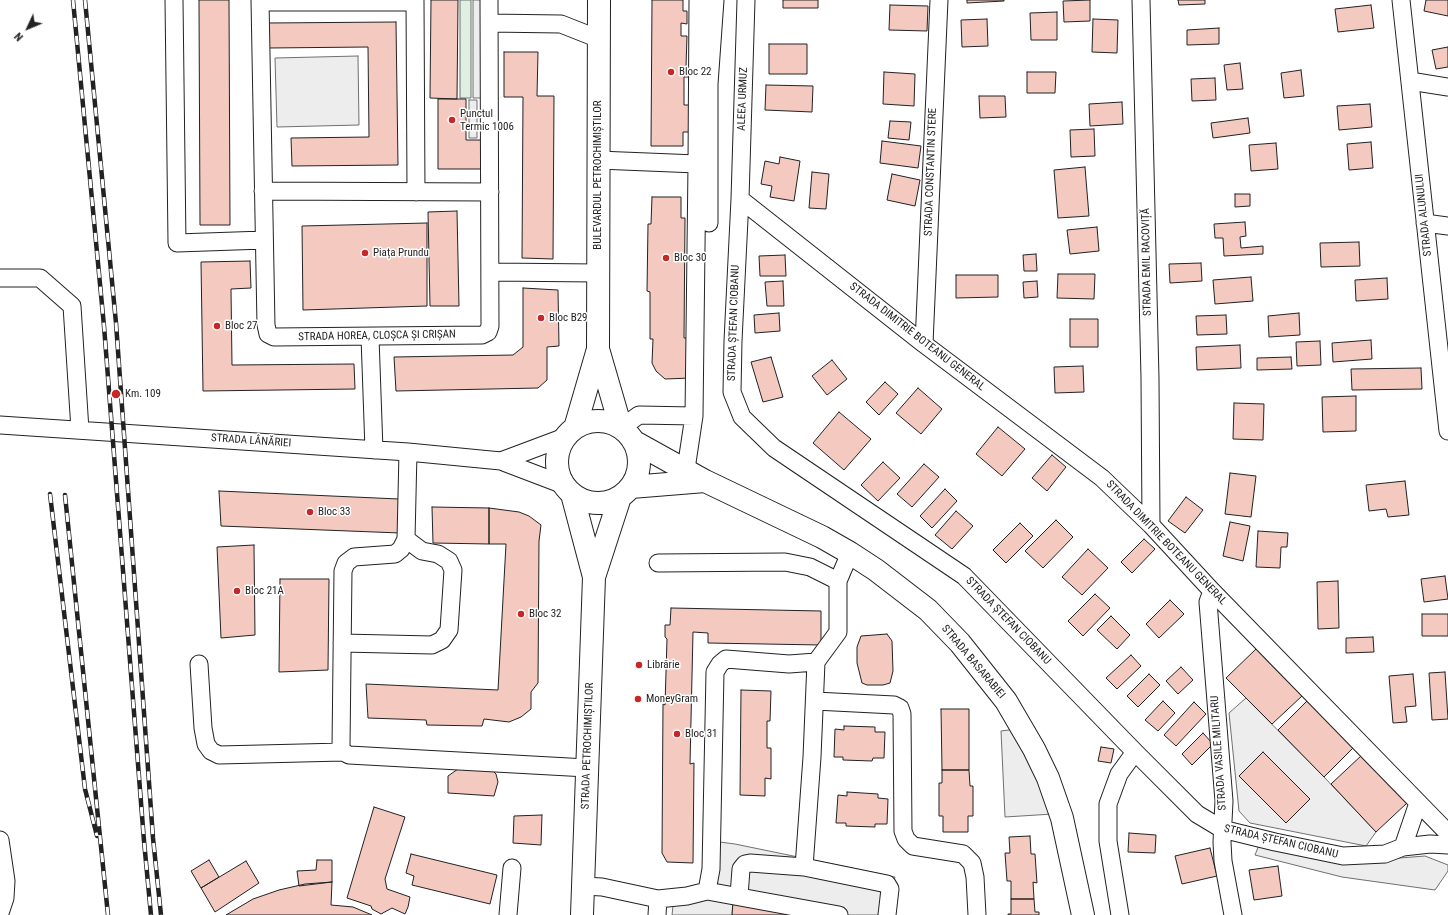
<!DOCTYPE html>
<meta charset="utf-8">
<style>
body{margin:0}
#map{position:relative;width:1448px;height:915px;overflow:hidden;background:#fff;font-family:"Roboto Condensed",sans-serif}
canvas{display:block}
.north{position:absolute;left:8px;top:8px;width:40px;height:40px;-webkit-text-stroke:3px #fff;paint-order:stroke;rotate:226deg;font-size:11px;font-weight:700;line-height:16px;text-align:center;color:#222}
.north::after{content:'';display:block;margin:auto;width:14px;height:18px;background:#222;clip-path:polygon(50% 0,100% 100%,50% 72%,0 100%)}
</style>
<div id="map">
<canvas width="1448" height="915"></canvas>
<div class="north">N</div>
</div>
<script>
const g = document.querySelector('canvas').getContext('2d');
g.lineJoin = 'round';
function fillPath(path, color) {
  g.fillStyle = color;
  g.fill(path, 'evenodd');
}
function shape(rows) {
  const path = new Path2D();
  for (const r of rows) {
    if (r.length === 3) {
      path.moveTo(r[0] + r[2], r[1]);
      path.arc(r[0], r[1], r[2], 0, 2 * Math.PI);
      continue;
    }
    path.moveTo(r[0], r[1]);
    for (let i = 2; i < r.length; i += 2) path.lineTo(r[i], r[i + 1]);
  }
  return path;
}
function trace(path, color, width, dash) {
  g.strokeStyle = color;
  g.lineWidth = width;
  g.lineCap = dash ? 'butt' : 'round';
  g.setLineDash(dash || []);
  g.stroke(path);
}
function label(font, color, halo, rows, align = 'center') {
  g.font = font + ' "Roboto Condensed",sans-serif';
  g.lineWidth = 3;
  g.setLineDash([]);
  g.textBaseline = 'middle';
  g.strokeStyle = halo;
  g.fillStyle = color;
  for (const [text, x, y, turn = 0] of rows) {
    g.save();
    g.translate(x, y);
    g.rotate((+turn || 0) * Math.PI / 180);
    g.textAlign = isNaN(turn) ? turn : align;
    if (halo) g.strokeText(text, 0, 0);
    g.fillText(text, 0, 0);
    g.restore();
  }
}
const green = shape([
 [460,0,471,0,471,98,460,98,460,0]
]);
fillPath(green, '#e0efe3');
trace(green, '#6f6f6f', 1);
const parking = shape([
 [473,0,481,0,481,98,473,98,473,0],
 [358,56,359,125,277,127,275,58,358,56],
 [469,100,477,100,477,138,469,138,469,100],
 [1246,698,1324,777,1376,832,1366,846,1250,823,1239,811,1229,713,1246,698],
 [1017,729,1053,814,1005,817,1001,731,1017,729],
 [712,841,735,844,895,877,887,915,793,915,733,903,732,915,672,915,674,897,707,891,712,841],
 [1259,845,1387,859,1425,856,1448,865,1448,871,1435,890,1342,877,1255,855,1259,845]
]);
fillPath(parking, '#ededed');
trace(parking, '#6f6f6f', 1);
const building = shape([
 [199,0,229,0,230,225,200,225,199,0],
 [431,0,458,0,457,99,430,98,431,0],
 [652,0,683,0,683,11,687,11,687,24,681,23,681,36,687,36,686,67,690,68,690,77,684,77,684,105,690,105,690,132,683,132,683,146,651,146,652,0],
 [783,0,818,0,818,8,783,8,783,0],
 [967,0,1004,0,1004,1,967,3,967,0],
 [1090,0,1090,21,1064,22,1063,1,1090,0],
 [1178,0,1205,0,1205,4,1179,5,1178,0],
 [1426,0,1448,0,1448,16,1424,11,1426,0],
 [890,5,928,6,927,31,889,30,890,5],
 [1371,5,1374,28,1338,32,1335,9,1371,5],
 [1057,12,1057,40,1031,40,1030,13,1057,12],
 [987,19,988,46,962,47,961,20,987,19],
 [1093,19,1118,20,1117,53,1092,52,1093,19],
 [396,22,398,165,292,166,291,138,369,137,368,47,269,48,268,23,396,22],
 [1219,28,1219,44,1187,45,1187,30,1219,28],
 [769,44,807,44,807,74,769,74,769,44],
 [1448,47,1448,67,1436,69,1432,50,1448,47],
 [504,52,538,52,537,96,554,96,553,259,522,258,523,97,504,97,504,52],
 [1240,63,1243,89,1227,90,1224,65,1240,63],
 [1301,70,1304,96,1284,98,1281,73,1301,70],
 [884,72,915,74,914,106,883,104,884,72],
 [1027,72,1056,72,1055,93,1027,93,1027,72],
 [1215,78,1216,100,1192,101,1191,79,1215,78],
 [766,85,813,86,812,112,765,110,766,85],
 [979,96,1005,96,1006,117,980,118,979,96],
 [438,99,466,99,466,140,481,140,481,169,438,169,438,99],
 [1122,102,1123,124,1090,126,1089,104,1122,102],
 [1370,104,1372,127,1339,130,1337,106,1370,104],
 [1248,118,1250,133,1213,138,1211,123,1248,118],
 [890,121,911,122,909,140,888,138,890,121],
 [1094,129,1095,156,1071,157,1070,130,1094,129],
 [882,141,921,146,918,168,880,163,882,141],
 [1371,142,1373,168,1349,170,1347,144,1371,142],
 [1276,143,1278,169,1251,171,1249,145,1276,143],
 [780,157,800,161,794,201,770,197,772,186,761,184,765,161,779,164,780,157],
 [1085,167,1089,216,1058,218,1054,170,1085,167],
 [812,172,829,174,826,209,809,208,812,172],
 [892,174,920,180,915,206,887,200,892,174],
 [1235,194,1250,194,1250,206,1235,207,1235,194],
 [652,197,681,197,681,218,685,218,684,338,688,338,691,378,665,379,656,371,652,363,653,339,650,339,650,292,647,291,648,224,651,224,652,197],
 [457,211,459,306,430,306,428,212,457,211],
 [1245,222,1246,236,1240,237,1241,248,1263,246,1263,254,1224,256,1223,238,1215,238,1214,224,1245,222],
 [427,223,427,306,303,310,302,226,427,223],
 [1097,227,1099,251,1070,254,1067,230,1097,227],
 [1359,242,1360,266,1321,267,1320,243,1359,242],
 [1036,254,1037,271,1024,271,1023,255,1036,254],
 [785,255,786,276,760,276,759,256,785,255],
 [250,261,251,288,231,289,232,365,354,364,355,389,203,391,201,262,250,261],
 [1201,263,1202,281,1170,283,1169,264,1201,263],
 [1058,274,1095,274,1094,299,1057,298,1058,274],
 [956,275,998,275,998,297,956,298,956,275],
 [1251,277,1253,301,1215,304,1213,280,1251,277],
 [1387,278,1388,299,1356,301,1355,280,1387,278],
 [783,281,784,306,767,306,765,282,783,281],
 [1037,281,1038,297,1024,298,1023,282,1037,281],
 [523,288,558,290,559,346,547,347,547,380,538,388,396,391,394,357,513,355,523,347,523,288],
 [779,313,780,331,755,333,754,315,779,313],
 [1299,313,1300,335,1269,337,1268,316,1299,313],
 [1226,315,1227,334,1197,335,1196,316,1226,315],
 [1070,319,1098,319,1098,347,1070,347,1070,319],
 [1371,340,1372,359,1333,362,1332,343,1371,340],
 [1320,341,1321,365,1297,366,1296,342,1320,341],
 [1240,345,1241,368,1197,370,1196,347,1240,345],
 [771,357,783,397,763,402,751,362,771,357],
 [1291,357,1292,369,1257,370,1257,358,1291,357],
 [832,360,847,379,827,395,812,376,832,360],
 [1083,366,1084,392,1055,393,1054,367,1083,366],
 [1421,368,1422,389,1352,390,1351,369,1421,368],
 [885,382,898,394,879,415,866,402,885,382],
 [918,388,942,409,921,434,896,413,918,388],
 [1356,396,1356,431,1323,432,1322,397,1356,396],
 [1234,403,1264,404,1263,440,1233,439,1234,403],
 [839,412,871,439,844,470,813,443,839,412],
 [998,427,1025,449,1002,476,976,454,998,427],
 [1052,455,1066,467,1047,491,1032,478,1052,455],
 [883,462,900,478,878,501,861,485,883,462],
 [924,464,939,477,912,507,897,494,924,464],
 [1230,473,1256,476,1251,517,1225,514,1230,473],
 [1405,481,1409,515,1388,517,1386,509,1369,511,1366,485,1405,481],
 [945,489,957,501,932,528,920,516,945,489],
 [219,491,399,499,400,533,221,526,219,491],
 [1186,497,1203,510,1185,533,1168,521,1186,497],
 [432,507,489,508,489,544,433,543,432,507],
 [489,508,519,512,529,516,541,525,539,541,538,683,531,692,531,709,521,717,509,722,484,719,482,726,427,725,426,720,368,718,366,684,498,690,506,544,489,544,489,508],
 [956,511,973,526,952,549,935,535,956,511],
 [1056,520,1073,537,1043,568,1025,551,1056,520],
 [1230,522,1250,526,1243,561,1223,556,1230,522],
 [1020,523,1033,536,1006,563,993,550,1020,523],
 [1258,531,1288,533,1287,547,1281,547,1280,568,1256,567,1258,531],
 [1144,539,1155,549,1132,573,1121,562,1144,539],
 [254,545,255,635,221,638,217,547,254,545],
 [1088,549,1108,568,1082,595,1062,577,1088,549],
 [1445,576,1448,599,1424,602,1421,579,1445,576],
 [280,579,329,579,328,670,279,672,280,579],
 [1338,581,1339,628,1318,629,1317,582,1338,581],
 [1095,594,1110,608,1083,636,1068,621,1095,594],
 [1170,600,1184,614,1159,638,1146,624,1170,600],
 [671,608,821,611,821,645,708,643,708,633,693,632,690,764,694,763,693,863,667,862,662,853,663,704,665,705,667,639,665,637,665,625,670,625,671,608],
 [1422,614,1448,614,1448,636,1422,636,1422,614],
 [1111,616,1130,635,1117,649,1097,630,1111,616],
 [887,634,892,641,893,671,890,683,883,685,867,685,862,683,857,663,857,647,861,636,887,634],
 [1373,637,1374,652,1346,653,1346,638,1373,637],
 [1256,649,1302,696,1272,724,1226,678,1256,649],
 [1131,655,1141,666,1117,689,1106,678,1131,655],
 [1181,667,1193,680,1178,694,1166,681,1181,667],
 [1445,672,1448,719,1432,720,1429,673,1445,672],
 [1149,674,1160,685,1138,707,1127,696,1149,674],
 [1413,674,1416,706,1405,707,1407,722,1393,723,1389,676,1413,674],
 [741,690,771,691,770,721,767,721,767,748,771,748,771,779,765,778,765,796,740,795,741,690],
 [1308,700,1354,747,1324,777,1278,730,1308,700],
 [1163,701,1175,713,1158,731,1145,720,1163,701],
 [1194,702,1206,714,1176,746,1164,735,1194,702],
 [941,709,969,709,969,770,942,770,941,709],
 [844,726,875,727,875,732,885,732,884,758,873,758,872,761,843,760,843,757,834,757,835,729,844,730,844,726],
 [1203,733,1213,744,1192,765,1182,754,1203,733],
 [1101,747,1114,749,1111,763,1098,761,1101,747],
 [1263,752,1310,799,1286,823,1239,776,1263,752],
 [1362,755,1407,803,1376,832,1331,784,1362,755],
 [490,768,496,774,498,782,494,796,448,793,448,776,458,769,490,768],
 [942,770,969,770,970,786,973,786,973,816,968,816,968,832,943,832,943,816,939,816,939,783,942,783,942,770],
 [847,792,878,794,878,798,888,799,887,824,875,824,875,827,846,826,846,823,836,823,838,795,847,796,847,792],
 [374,807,405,817,385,879,387,889,410,897,408,907,405,914,392,908,381,914,372,909,371,906,347,898,374,807],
 [542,815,541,845,513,843,514,816,542,815],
 [1129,833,1156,835,1155,853,1128,852,1129,833],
 [1030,836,1031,854,1035,854,1037,883,1033,882,1034,899,1011,899,1011,881,1007,881,1005,853,1010,853,1009,837,1030,836],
 [1210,848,1217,876,1182,884,1175,856,1210,848],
 [411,854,497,875,490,904,412,885,414,876,406,873,411,854],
 [209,860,219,877,201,888,191,871,209,860],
 [317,860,332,860,332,882,299,886,297,871,316,870,317,860],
 [246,861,259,883,215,912,201,888,246,861],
 [1278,866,1282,896,1254,900,1249,870,1278,866],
 [332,882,331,905,353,907,372,915,226,915,253,899,279,890,305,884,332,882],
 [1011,899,1034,899,1035,912,1039,912,1039,915,1008,915,1008,914,1011,914,1011,899],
 [733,902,793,915,732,915,733,902]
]);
fillPath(building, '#f3c9c0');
trace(building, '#222', 1);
const minor = shape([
 [174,0,177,243,264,240],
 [260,0,266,325,268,334,274,337,482,335,488,332,490,326,489,0],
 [415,0,416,192],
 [746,0,740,199,733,341,732,392,742,417,774,448,964,576,1135,752,1197,814,1222,829,1275,842,1343,856,1385,854,1403,847,1430,844,1448,845],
 [1141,0,1150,378,1151,525],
 [1401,0,1448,431],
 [260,2,415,2],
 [489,23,561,24,599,39],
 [1410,81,1448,87],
 [598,160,697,164,698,0],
 [263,191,490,192],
 [740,199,924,344,1102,478,1151,525,1212,591,1448,833],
 [709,223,709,84,715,0],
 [1425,223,1448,226],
 [490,272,598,273],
 [0,278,40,278,72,306,80,430],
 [370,337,374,450],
 [924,344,939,0],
 [0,425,408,452,501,461,564,485],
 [621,428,639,415,694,416],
 [408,452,406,539,401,549,395,554,354,557,346,563,343,571,341,747,343,752,349,755,587,768],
 [501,461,565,437],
 [686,469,694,416,697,164],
 [658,563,785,562,810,567,838,581],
 [1212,591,1208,602,1224,801,1222,842,1223,861,1233,915],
 [342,643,432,645,442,640,449,630,453,570,449,561,438,554,422,551,406,539],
 [199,664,203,728,206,744,211,751,219,755,343,752],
 [815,701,894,705,900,708,902,714,903,831,906,839,913,846,963,854,972,863,975,877,977,915],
 [0,840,6,881,5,898,0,913],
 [1403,847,1418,803],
 [804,867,812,757,816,662],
 [583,886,602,887,658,899,657,915],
 [707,891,839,915],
 [739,896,741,869,745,864,750,863,804,867,887,884,890,889,887,915],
 [658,899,687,896,707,891,711,869,715,672,720,664,726,659,789,664,816,662,838,632,838,581,850,553],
 [508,915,512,868],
 [1120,915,1108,841,1108,804,1119,774,1135,752]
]);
const major = shape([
 [598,349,621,428],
 [598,462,41],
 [575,428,598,349,599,0],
 [633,441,705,481,822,537,850,553,876,570,928,610,960,643,1006,701,1034,749,1048,778,1062,818,1083,915],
 [631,487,705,481],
 [572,494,594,577],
 [582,915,594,577,620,497]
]);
trace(minor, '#222', 19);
trace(major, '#222', 24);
trace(minor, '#fff', 17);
trace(major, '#fff', 22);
const rail = shape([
 [73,0,104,326,144,841,151,915],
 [85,0,116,323,153,838,161,915],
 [50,494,85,789,97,836],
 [65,495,108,915]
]);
trace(rail, '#222', 4.5);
trace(rail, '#fff', 3, [9]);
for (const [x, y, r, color] of [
 [671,72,4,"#c62828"],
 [452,120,4,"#c62828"],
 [365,253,4,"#c62828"],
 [666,258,4,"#c62828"],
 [541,318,4,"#c62828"],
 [217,326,4,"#c62828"],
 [116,394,5,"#c62828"],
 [310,512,4,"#c62828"],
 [237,591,4,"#c62828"],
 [521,614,4,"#c62828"],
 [639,665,4,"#c62828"],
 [638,699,4,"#c62828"],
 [677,734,4,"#c62828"]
]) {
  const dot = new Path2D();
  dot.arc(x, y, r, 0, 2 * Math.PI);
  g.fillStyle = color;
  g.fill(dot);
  trace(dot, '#fff', 1.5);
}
label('11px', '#222', '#fff', [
 ["Bloc 22",679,72],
 ["Punctul",460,114],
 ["Termic 1006",460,127],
 ["Piața Prundu",373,253],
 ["Bloc 30",674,258],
 ["Bloc B29",549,318],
 ["Bloc 27",225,326],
 ["Km. 109",125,394],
 ["Bloc 33",318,512],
 ["Bloc 21A",245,591],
 ["Bloc 32",529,614],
 ["Librărie",647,665],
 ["MoneyGram",646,699],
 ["Bloc 31",685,734]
], 'left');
label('11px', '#222', '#fff', [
 ["ALEEA URMUZ",743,99,-88],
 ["STRADA CONSTANTIN STERE",931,172,-88],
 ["BULEVARDUL PETROCHIMIȘTILOR",598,175,-90],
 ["STRADA ALUNULUI",1424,215,-96],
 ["STRADA EMIL RACOVIȚĂ",1147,262,-91],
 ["STRADA ȘTEFAN CIOBANU",734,323,-88],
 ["STRADA HOREA, CLOȘCA ȘI CRIȘAN",377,336,-1],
 ["STRADA DIMITRIE BOTEANU GENERAL",917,337,38],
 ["STRADA LÂNĂRIEI",251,441,4],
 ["STRADA DIMITRIE BOTEANU GENERAL",1166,543,46],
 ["STRADA ȘTEFAN CIOBANU",1008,621,46],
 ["STRADA BASARABIEI",973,662,50],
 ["STRADA PETROCHIMIȘTILOR",588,746,-88],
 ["STRADA VASILE MILITARU",1219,753,-94],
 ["STRADA ȘTEFAN CIOBANU",1281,842,13]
]);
</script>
